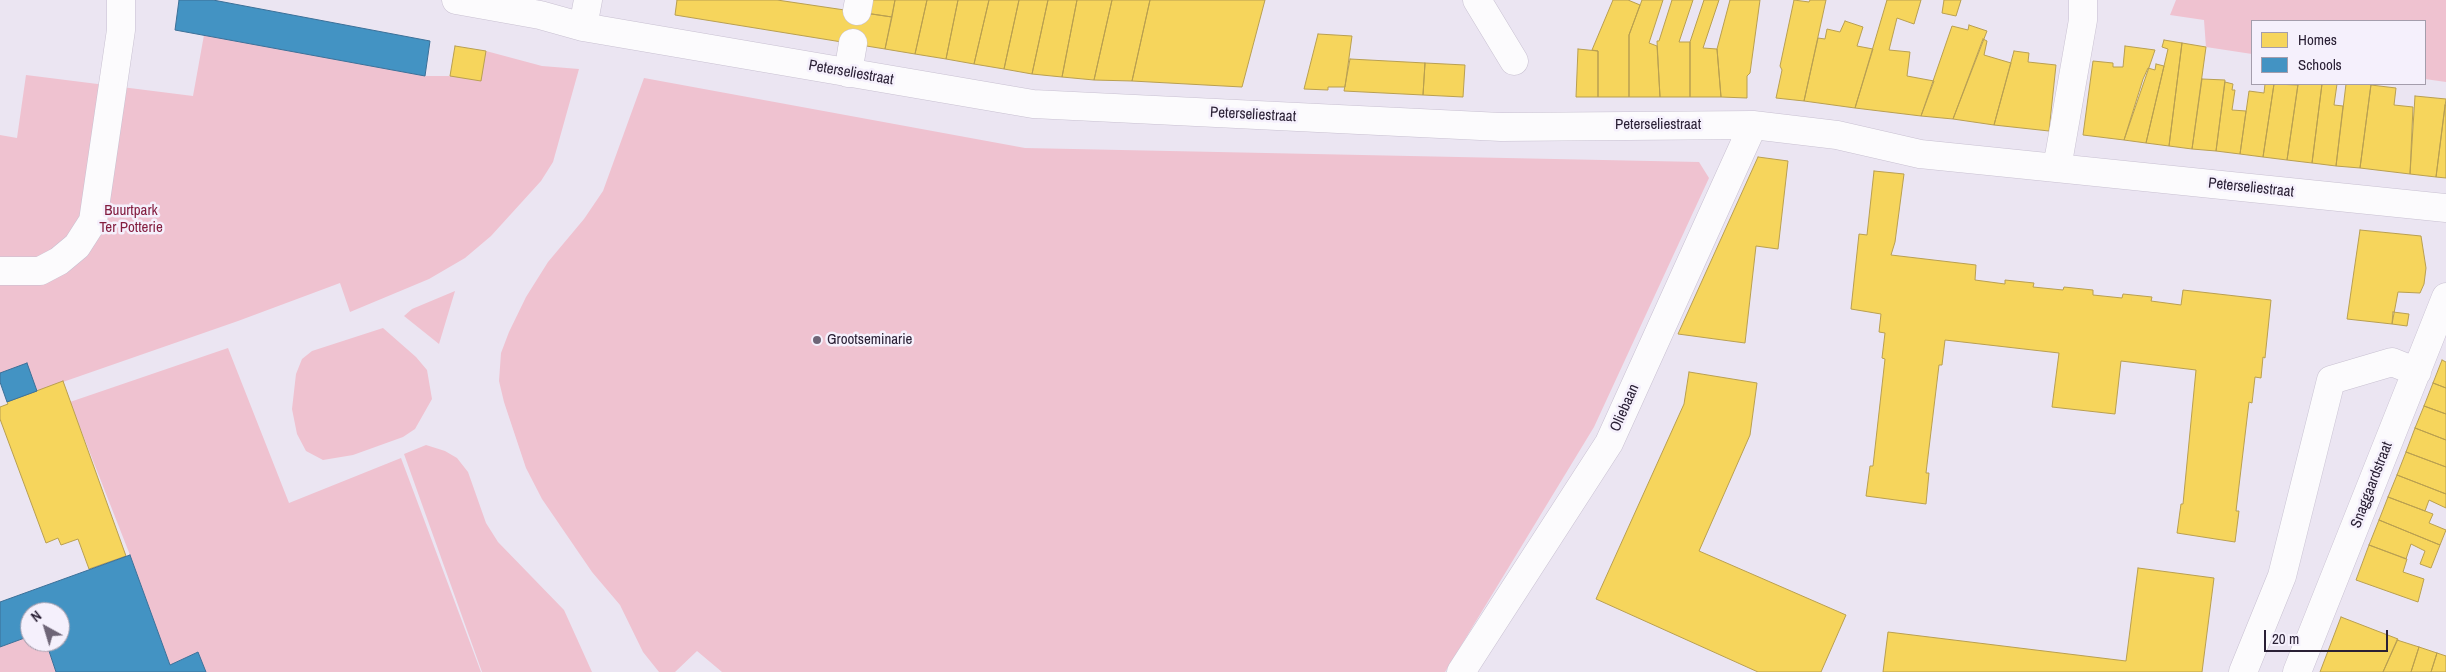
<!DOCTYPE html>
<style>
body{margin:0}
#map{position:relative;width:2446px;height:672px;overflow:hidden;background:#ebe5f2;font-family:"Archivo Narrow",sans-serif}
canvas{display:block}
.legend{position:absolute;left:2251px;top:20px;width:175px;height:65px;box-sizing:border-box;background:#f5f0fc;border:1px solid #a49dac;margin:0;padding:6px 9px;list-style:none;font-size:15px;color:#2a2035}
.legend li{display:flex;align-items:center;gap:10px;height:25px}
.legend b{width:25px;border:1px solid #a49dac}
.north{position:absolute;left:20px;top:602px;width:50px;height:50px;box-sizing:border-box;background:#f5f0fc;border:1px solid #a49dac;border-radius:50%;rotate:321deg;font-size:14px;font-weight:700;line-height:20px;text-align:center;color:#2a2035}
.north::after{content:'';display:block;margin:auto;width:18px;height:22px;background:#6e6577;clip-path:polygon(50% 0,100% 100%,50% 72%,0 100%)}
.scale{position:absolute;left:2264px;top:630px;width:124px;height:22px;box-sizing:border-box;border:2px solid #2a2035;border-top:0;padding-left:6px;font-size:15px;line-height:18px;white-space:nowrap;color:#2a2035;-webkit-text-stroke:4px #f5f0fc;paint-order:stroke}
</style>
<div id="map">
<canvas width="2446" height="672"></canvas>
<ul class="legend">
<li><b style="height:14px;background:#f6d55c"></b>Homes</li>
<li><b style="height:14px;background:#4393c3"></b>Schools</li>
</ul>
<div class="north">N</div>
<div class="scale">20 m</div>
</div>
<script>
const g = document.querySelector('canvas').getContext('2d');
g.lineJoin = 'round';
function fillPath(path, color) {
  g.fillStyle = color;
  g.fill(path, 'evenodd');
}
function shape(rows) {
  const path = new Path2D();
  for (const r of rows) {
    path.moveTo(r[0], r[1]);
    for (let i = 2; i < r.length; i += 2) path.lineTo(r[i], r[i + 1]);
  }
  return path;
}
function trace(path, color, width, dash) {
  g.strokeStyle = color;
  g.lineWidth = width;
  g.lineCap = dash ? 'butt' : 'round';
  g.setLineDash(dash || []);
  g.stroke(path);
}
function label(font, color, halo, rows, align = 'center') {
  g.font = font + ' "Archivo Narrow",sans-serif';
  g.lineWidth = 5;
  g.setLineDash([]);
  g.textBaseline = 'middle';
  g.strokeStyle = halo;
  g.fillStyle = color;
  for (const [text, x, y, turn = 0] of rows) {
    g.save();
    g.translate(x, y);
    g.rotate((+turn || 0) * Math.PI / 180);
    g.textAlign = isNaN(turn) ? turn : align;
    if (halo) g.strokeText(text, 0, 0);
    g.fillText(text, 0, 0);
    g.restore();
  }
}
fillPath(shape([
 [2176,0,2446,0,2446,82,2425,79,2425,21,2252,21,2252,54,2206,47,2204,20,2170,15],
 [204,35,425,76,450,76,486,51,542,66,579,69,553,162,541,181,491,236,465,258,429,279,350,312,340,283,238,321,37,391,0,373,0,135,17,138,26,75,193,96],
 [644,78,1025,148,1699,162,1709,178,1594,427,1445,672,722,672,697,651,675,672,659,672,643,652,620,605,592,572,542,499,526,468,504,402,499,381,501,353,509,332,526,297,548,262,584,219,603,191],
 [455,291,439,344,404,316,412,309],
 [383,328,416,357,427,370,432,399,415,429,403,437,353,455,323,460,306,451,297,434,292,409,296,374,302,359,312,351],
 [228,348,289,503,401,458,481,672,206,672,198,652,170,665,130,555,70,402],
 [426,445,445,451,457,458,468,472,486,523,498,542,564,610,592,672,482,672,404,454],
 [30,636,30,642,46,642,56,672,0,672,0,647]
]), '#efc2d0');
const homes = shape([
 [677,0,777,0,892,17,885,49,675,15,677,0],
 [868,0,895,0,892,17,865,13,868,0],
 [895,0,927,0,915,54,885,49,895,0],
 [927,0,958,0,946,59,915,54,927,0],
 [958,0,989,0,974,64,946,59,958,0],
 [989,0,1019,0,1004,69,974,64,989,0],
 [1019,0,1048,0,1032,74,1004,69,1019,0],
 [1048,0,1077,0,1062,77,1032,74,1048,0],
 [1077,0,1112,0,1094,80,1062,77,1077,0],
 [1112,0,1150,0,1132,81,1094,80,1112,0],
 [1150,0,1265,0,1242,87,1132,81,1150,0],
 [1613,0,1628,0,1640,5,1629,35,1629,97,1598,97,1598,51,1592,50,1613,0],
 [1642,0,1663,0,1649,43,1657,46,1660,97,1629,97,1629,35,1642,0],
 [1672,0,1693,0,1679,42,1690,42,1690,97,1660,97,1657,41,1659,41,1672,0],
 [1704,0,1719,0,1703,48,1717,49,1721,97,1690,97,1690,42,1704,0],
 [1730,0,1760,0,1750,73,1747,76,1747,98,1721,97,1717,49,1730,0],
 [1794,0,1809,2,1810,0,1826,0,1804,101,1776,98,1782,70,1780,66,1794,0],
 [1887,0,1921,0,1914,24,1897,18,1889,50,1910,52,1907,76,1934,81,1921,116,1855,108,1887,0],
 [1944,0,1961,0,1956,16,1942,13,1944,0],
 [1845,21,1863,27,1857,46,1873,49,1855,108,1804,101,1818,38,1825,39,1827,29,1840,32,1845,21],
 [1969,25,1987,31,1953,119,1921,116,1952,26,1968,30,1969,25],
 [1318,34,1352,36,1345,87,1328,87,1328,90,1304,89,1318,34],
 [1983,39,1987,41,1984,55,2011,63,1994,125,1953,119,1983,39],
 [2164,40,2182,43,2169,146,2146,143,2168,49,2162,47,2164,40],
 [2182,43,2206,47,2192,149,2169,146,2182,43],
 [455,46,486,51,481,81,450,76,455,46],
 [2125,46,2155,50,2124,140,2083,135,2093,61,2113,63,2113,67,2123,67,2125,46],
 [1578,49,1598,51,1598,97,1576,97,1578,49],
 [2014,51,2029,53,2028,62,2056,65,2049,131,1994,125,2014,51],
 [1350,59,1425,63,1423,95,1344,91,1350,59],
 [1425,63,1465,65,1463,97,1423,95,1425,63],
 [2156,64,2164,66,2146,143,2124,140,2143,79,2148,68,2155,70,2156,64],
 [2202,79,2225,80,2216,151,2192,149,2202,79],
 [2225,82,2233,84,2232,90,2235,90,2232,110,2246,111,2240,154,2216,151,2225,82],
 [2265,84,2274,84,2263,157,2240,154,2249,91,2264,93,2265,84],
 [2274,84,2298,85,2287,160,2263,157,2274,84],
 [2298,84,2322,84,2312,163,2287,160,2298,84],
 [2322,84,2337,84,2334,105,2343,106,2336,166,2312,163,2322,84],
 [2346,84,2371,84,2360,168,2336,166,2346,84],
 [2371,85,2396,88,2394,105,2413,107,2410,174,2360,168,2371,85],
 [2415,96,2446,99,2436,177,2410,174,2415,96],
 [2445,105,2446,105,2446,178,2436,177,2445,105],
 [1758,157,1788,161,1778,249,1756,246,1745,343,1678,334,1758,157],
 [1874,171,1904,174,1895,242,1891,255,1976,265,1975,280,2005,284,2005,280,2034,283,2033,287,2063,290,2064,287,2093,290,2093,295,2122,298,2123,294,2152,297,2151,301,2181,305,2183,290,2271,300,2265,358,2263,357,2261,378,2255,377,2252,403,2249,402,2236,511,2239,511,2235,542,2177,533,2181,504,2183,504,2196,370,2121,361,2115,414,2052,407,2059,353,1945,340,1942,365,1939,365,1926,473,1929,473,1926,504,1866,496,1870,466,1873,466,1885,359,1882,358,1885,333,1879,332,1881,314,1851,309,1859,234,1867,235,1874,171],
 [2360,230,2421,236,2426,268,2424,284,2420,293,2398,292,2392,324,2347,319,2360,230],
 [2393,312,2409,314,2407,326,2392,324,2393,312],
 [2442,360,2446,362,2446,388,2433,383,2442,360],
 [1689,372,1757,383,1750,435,1699,551,1846,615,1821,672,1758,672,1596,599,1684,404,1689,372],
 [63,381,126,556,89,569,78,539,61,545,58,538,46,543,0,419,0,407,8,404,7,402,63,381],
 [2433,383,2446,388,2446,414,2424,406,2433,383],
 [2424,406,2446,414,2446,440,2415,428,2424,406],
 [2415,428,2446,440,2446,467,2406,452,2415,428],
 [2406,452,2446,467,2446,494,2397,475,2406,452],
 [2397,475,2446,494,2446,508,2429,500,2425,511,2388,497,2397,475],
 [2388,497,2433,514,2429,523,2446,530,2440,545,2379,520,2388,497],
 [2379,520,2440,545,2431,568,2420,564,2425,551,2411,544,2406,559,2369,545,2379,520],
 [2369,545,2407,559,2403,572,2424,579,2418,602,2356,580,2369,545],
 [2138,568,2214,578,2202,672,1883,672,1888,632,2126,661,2138,568],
 [2341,617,2398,639,2383,672,2320,672,2341,617],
 [2397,640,2419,647,2411,672,2383,672,2397,640],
 [2419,647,2437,653,2431,672,2411,672,2419,647],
 [2437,653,2446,656,2446,672,2431,672,2437,653]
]);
fillPath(homes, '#f6d55c');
trace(homes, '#b99f50', 1);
const schools = shape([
 [179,0,213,0,430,41,425,76,175,30,179,0],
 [27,363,37,391,7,402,0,382,0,373,27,363],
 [130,555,170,665,198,652,206,672,56,672,46,642,60,642,60,612,30,612,30,636,0,647,0,602,130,555]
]);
fillPath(schools, '#4393c3');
trace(schools, '#3c7098', 1);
const minor = shape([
 [456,0,540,15,583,27,1033,104,1501,127,1753,125,1837,135,1920,154,2446,208],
 [1477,0,1514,61],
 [857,11,859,0],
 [583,27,588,0],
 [848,73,853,43],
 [2057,168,2083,20,2083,0],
 [0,271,40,271,59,261,77,246,93,221,121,30,121,0],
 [1461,672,1609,443,1753,125],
 [2243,672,2282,576,2331,380,2392,362,2417,372],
 [2297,672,2446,297]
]);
trace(minor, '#c8c0d1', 29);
trace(minor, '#fcfbfd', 28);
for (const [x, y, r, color] of [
 [817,340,5,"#6e6577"]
]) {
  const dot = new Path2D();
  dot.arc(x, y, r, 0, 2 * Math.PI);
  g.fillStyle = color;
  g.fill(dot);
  trace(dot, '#f5f0fc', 2);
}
label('15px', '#2a2035', '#f5f0fc', [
 ["Peterseliestraat",851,73,10],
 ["Peterseliestraat",1253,115,3],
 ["Peterseliestraat",1658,125],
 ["Peterseliestraat",2251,188,6],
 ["Oliebaan",1625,408,-66],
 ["Snaggaardstraat",2372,485,-69]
]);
label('15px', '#841e40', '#f5f0fc', [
 ["Buurtpark",131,211],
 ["Ter Potterie",131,228]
]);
label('15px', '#2a2035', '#f5f0fc', [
 ["Grootseminarie",827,340]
], 'left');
</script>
